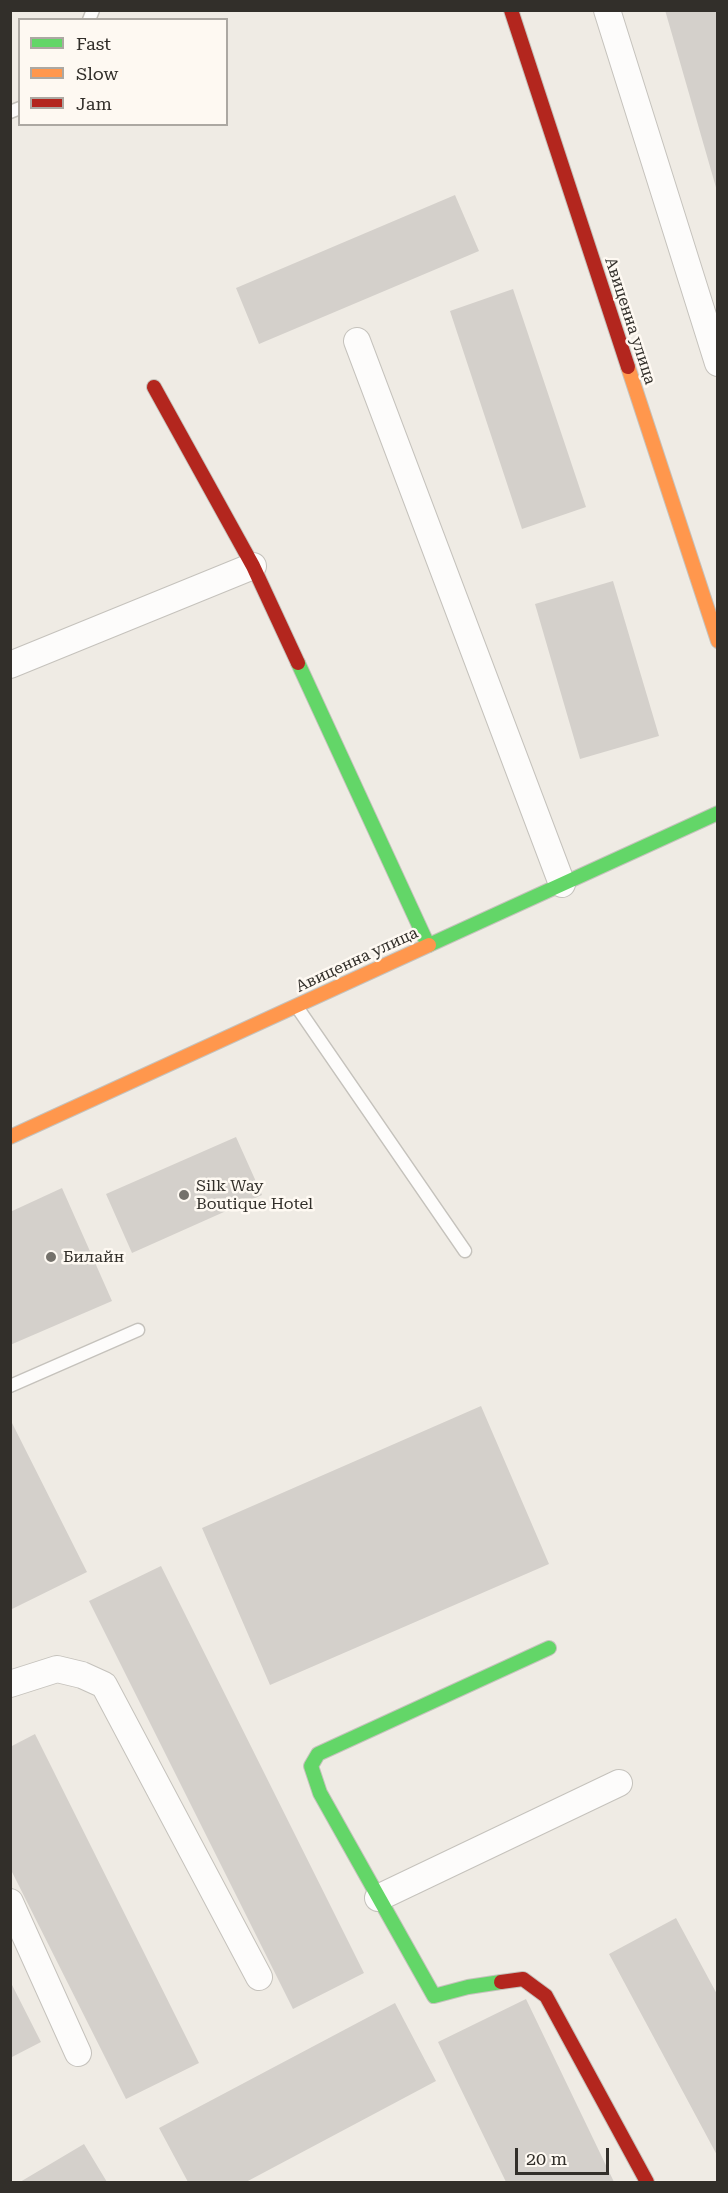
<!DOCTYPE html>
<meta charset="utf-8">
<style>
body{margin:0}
#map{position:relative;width:728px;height:2193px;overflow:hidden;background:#efebe4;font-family:"Roboto Serif",serif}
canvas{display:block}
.frame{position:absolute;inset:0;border:12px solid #322f2a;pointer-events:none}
.legend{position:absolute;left:18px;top:18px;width:210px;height:108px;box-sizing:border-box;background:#fef9f2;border:2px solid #aca8a2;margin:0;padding:8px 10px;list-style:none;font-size:18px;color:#322f2a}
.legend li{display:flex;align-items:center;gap:12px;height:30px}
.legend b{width:30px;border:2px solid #aca8a2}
.scale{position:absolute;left:515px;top:2148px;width:94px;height:27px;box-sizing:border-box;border:3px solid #322f2a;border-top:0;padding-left:8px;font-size:18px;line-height:21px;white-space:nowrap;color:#322f2a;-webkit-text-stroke:4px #fef9f2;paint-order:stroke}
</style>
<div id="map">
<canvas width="728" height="2193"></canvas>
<div class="frame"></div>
<ul class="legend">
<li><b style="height:8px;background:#63d668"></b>Fast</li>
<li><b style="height:8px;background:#ff974d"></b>Slow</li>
<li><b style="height:8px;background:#b3261e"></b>Jam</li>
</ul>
<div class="scale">20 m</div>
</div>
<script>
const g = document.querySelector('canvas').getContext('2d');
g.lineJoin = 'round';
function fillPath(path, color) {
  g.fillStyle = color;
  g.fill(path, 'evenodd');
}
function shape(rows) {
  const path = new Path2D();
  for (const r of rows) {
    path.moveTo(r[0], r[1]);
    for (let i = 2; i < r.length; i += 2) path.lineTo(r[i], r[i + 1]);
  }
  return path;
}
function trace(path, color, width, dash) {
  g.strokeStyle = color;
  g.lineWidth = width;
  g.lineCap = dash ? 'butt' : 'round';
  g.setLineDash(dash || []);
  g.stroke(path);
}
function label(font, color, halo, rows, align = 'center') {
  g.font = font + ' "Roboto Serif",serif';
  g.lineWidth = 5;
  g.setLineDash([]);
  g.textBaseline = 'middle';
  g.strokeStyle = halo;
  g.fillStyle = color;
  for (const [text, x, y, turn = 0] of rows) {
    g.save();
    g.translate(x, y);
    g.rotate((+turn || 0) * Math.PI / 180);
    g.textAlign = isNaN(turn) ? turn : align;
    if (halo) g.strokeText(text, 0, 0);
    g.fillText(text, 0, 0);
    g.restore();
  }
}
fillPath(shape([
 [665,10,718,10,718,191,717,191],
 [455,195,479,251,259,344,236,288],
 [513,289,586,507,522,529,450,311],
 [613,581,659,736,580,759,535,604],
 [236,1137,262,1195,132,1253,106,1194],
 [62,1188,112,1301,10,1345,10,1212],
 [481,1406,549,1564,270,1685,202,1528],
 [10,1419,87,1572,10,1610],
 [161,1566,364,1973,293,2009,89,1601],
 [35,1734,199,2063,126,2099,10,1868,10,1747],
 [676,1918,718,1996,718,2157,609,1954],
 [10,1981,41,2042,10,2058],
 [526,1999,614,2182,506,2182,438,2042],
 [395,2003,436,2081,246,2182,188,2182,159,2128],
 [84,2144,107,2182,20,2182]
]), '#d4d0cb');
const lane = shape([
 [89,20,93,10],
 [10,112,20,108],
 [297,1007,465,1251],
 [10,1386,138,1330]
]);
const street = shape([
 [607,10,718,363],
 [357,341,562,884],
 [10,665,253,566],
 [10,1684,57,1669,82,1675,104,1685,259,1977],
 [378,1898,619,1783],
 [10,1902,78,2053]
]);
const fast = shape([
 [298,663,428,945],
 [429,945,718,813],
 [501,1982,468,1987,434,1996,320,1793,311,1766,318,1754,549,1648]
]);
const slow = shape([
 [628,367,718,641],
 [10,1137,429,945]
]);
const jam = shape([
 [511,10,628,367],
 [154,387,253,566,298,663],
 [501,1982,523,1979,546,1996,647,2182]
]);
trace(lane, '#c5c2bc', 15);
trace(street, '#c5c2bc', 28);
trace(fast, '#c5c2bc', 16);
trace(slow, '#c5c2bc', 16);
trace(jam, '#c5c2bc', 16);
trace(lane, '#fdfcfb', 12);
trace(street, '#fdfcfb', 26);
trace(fast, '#63d668', 14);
trace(slow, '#ff974d', 14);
trace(jam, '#b3261e', 14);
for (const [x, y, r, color] of [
 [184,1195,6,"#74716b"],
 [51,1257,6,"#74716b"]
]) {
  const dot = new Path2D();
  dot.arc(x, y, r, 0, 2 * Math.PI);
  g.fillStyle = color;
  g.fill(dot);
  trace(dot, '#fef9f2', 2);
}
label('16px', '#322f2a', '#fef9f2', [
 ["Авиценна улица",630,321,72],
 ["Авиценна улица",357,960,-25]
]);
label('16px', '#322f2a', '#fef9f2', [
 ["Silk Way",196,1186],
 ["Boutique Hotel",196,1204],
 ["Билайн",63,1257]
], 'left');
</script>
